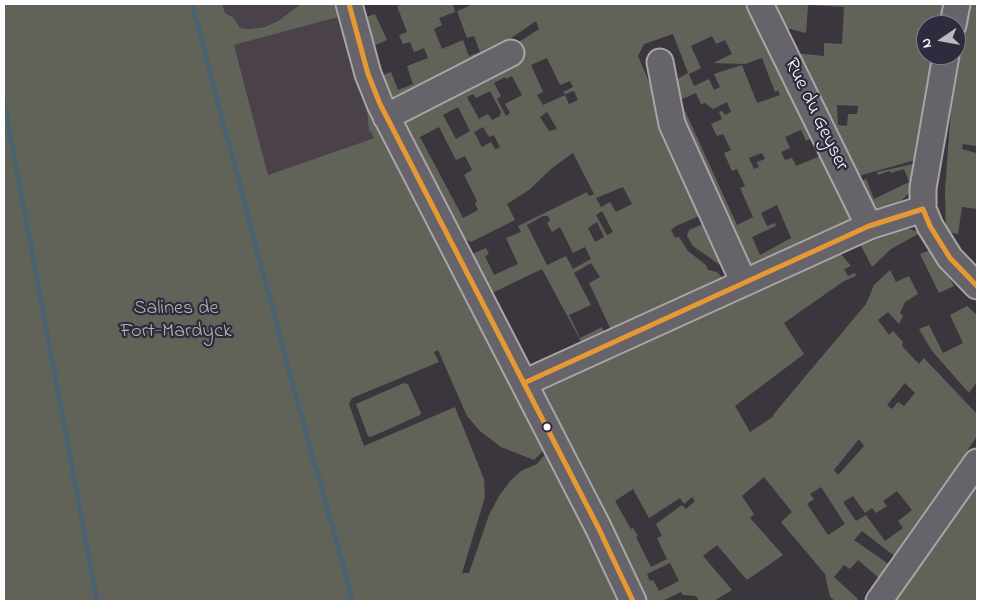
<!DOCTYPE html>
<style>
body{margin:0}
#map{position:relative;width:981px;height:605px;overflow:hidden;background:#3b363e;font-family:"Indie Flower",sans-serif}
canvas{display:block}
.frame{position:absolute;inset:0;border:5px solid #fff;pointer-events:none}
.north{position:absolute;left:916px;top:15px;width:50px;height:50px;box-sizing:border-box;background:#2f2a3d;border:1px solid #827f8b;border-radius:50%;rotate:258deg;font-size:14px;font-weight:700;line-height:20px;text-align:center;color:#fff}
.north::after{content:'';display:block;margin:auto;width:18px;height:22px;background:#bab9bb;clip-path:polygon(50% 0,100% 100%,50% 72%,0 100%)}
</style>
<div id="map">
<canvas width="981" height="605"></canvas>
<div class="frame"></div>
<div class="north">N</div>
</div>
<script>
const g = document.querySelector('canvas').getContext('2d');
g.lineJoin = 'round';
function fillPath(path, color) {
  g.fillStyle = color;
  g.fill(path, 'evenodd');
}
function shape(rows) {
  const path = new Path2D();
  for (const r of rows) {
    path.moveTo(r[0], r[1]);
    for (let i = 2; i < r.length; i += 2) path.lineTo(r[i], r[i + 1]);
  }
  return path;
}
function trace(path, color, width, dash) {
  g.strokeStyle = color;
  g.lineWidth = width;
  g.lineCap = dash ? 'butt' : 'round';
  g.setLineDash(dash || []);
  g.stroke(path);
}
function label(font, color, halo, rows, align = 'center') {
  g.font = font + ' "Indie Flower",sans-serif';
  g.lineWidth = 4.5;
  g.setLineDash([]);
  g.textBaseline = 'middle';
  g.strokeStyle = halo;
  g.fillStyle = color;
  for (const [text, x, y, turn = 0] of rows) {
    g.save();
    g.translate(x, y);
    g.rotate((+turn || 0) * Math.PI / 180);
    g.textAlign = isNaN(turn) ? turn : align;
    if (halo) g.strokeText(text, 0, 0);
    g.fillText(text, 0, 0);
    g.restore();
  }
}
fillPath(shape([
 [222,4,301,4,278,21,265,27,249,29,240,28,234,18,225,13],
 [338,17,361,98,382,135,268,175,234,45]
]), '#4b414b');
fillPath(shape([
 [4,4,222,4,225,13,234,18,240,28,249,29,265,27,278,21,301,4,334,4,338,17,234,45,268,175,374,138,371,131,369,132,367,109,545,449,534,460,501,447,480,431,467,416,438,350,434,352,439,362,352,398,349,404,364,446,455,407,484,479,485,497,462,573,469,573,489,515,499,496,511,480,521,471,537,464,547,452,618,601,4,601],
 [403,4,453,4,455,12,439,18,442,25,434,29,442,49,463,40,469,56,480,52,474,36,467,38,457,11,469,6,468,4,750,4,816,136,806,141,801,130,785,137,790,148,781,152,785,160,792,158,796,166,825,154,854,214,850,225,746,271,681,129,672,82,688,73,673,34,644,44,638,56,730,272,693,246,687,236,689,230,703,224,699,216,676,226,671,230,675,238,679,237,688,251,706,265,708,270,717,272,726,281,612,332,589,283,600,277,591,263,574,273,591,305,569,315,580,338,602,327,605,335,583,345,542,269,490,294,470,255,486,248,489,254,485,256,494,275,518,264,506,238,521,232,518,226,587,192,589,196,594,194,573,153,552,168,529,190,507,204,515,220,471,242,462,238,402,126,404,116,539,29,536,21,482,58,392,104,381,76,391,72,398,90,413,84,407,66,428,58,424,48,414,52,410,42,403,44,399,35,407,32,397,6],
 [712,36,716,44,725,40,732,54,713,63,745,64,762,58,775,92,778,90,780,95,757,103,742,65,714,74,720,87,714,90,709,79,694,86,689,74,701,68,691,46],
 [547,58,560,85,570,81,573,87,563,92,565,94,574,91,578,100,569,104,565,95,543,105,537,95,543,92,531,65],
 [512,76,522,95,505,104,510,113,506,116,497,99,501,96,494,83,505,77,506,79],
 [490,91,501,112,500,116,492,120,488,114,479,119,467,97,473,94,476,98],
 [696,93,701,104,705,103,713,109,727,102,731,112,725,115,722,111,719,112,722,119,711,124,717,136,723,134,731,150,724,153,732,171,737,169,745,186,740,188,753,217,737,225,680,100],
 [458,107,470,131,456,139,443,115],
 [547,112,557,129,549,131,540,117],
 [439,127,456,160,465,156,472,170,464,175,477,201,475,203,478,210,463,218,420,137],
 [483,127,489,137,494,135,500,148,495,149,491,142,482,147,474,132],
 [762,153,765,159,757,162,759,167,754,169,749,158],
 [623,187,632,204,616,212,610,202,601,207,596,198],
 [777,205,791,238,760,255,752,237,776,226,775,223,767,226,761,213],
 [602,211,613,232,607,235,596,215],
 [543,216,548,216,550,221,547,223,552,232,560,227,573,253,585,247,591,259,573,269,566,256,547,265,527,225],
 [597,222,604,237,595,242,588,228],
 [768,4,948,4,943,25,926,25,926,55,936,55,919,159,855,177,793,53,824,56,824,43,842,44,844,7,808,5,806,33,779,26],
 [837,105,858,106,857,114,848,114,847,126,838,125],
 [968,4,977,4,977,146,963,144,962,149,976,153,977,152,977,209,962,207,958,234,946,232,945,190,954,68],
 [375,14,387,40,371,47,363,18],
 [918,163,913,187,908,194,902,200,881,211,874,211,858,183,866,179,874,199,909,182,904,169,891,173,889,171,878,175,877,172],
 [904,227,920,233,891,249,872,267,859,242],
 [933,249,954,286,939,293,920,254],
 [840,253,851,266,844,269,848,276,855,273,856,276,844,281,784,323,804,354,735,406,750,432,774,416,773,415,783,403,866,304,874,285,890,270,896,282,909,276,918,294,905,302,900,313,903,316,899,324,888,312,878,320,889,335,893,331,903,342,902,346,919,364,924,358,977,414,977,436,897,558,862,531,854,540,890,565,880,579,858,560,850,569,844,565,834,577,858,599,855,601,835,601,830,597,825,574,781,522,792,512,764,477,742,496,754,514,750,518,783,555,747,580,717,545,703,556,732,590,714,601,699,601,696,596,683,595,681,592,662,601,646,601,597,493,543,392,544,386],
 [905,383,915,393,904,406,898,402,892,409,887,405],
 [859,439,864,446,838,475,834,470],
 [821,487,845,524,828,535,807,504,814,499,810,494],
 [633,489,649,518,680,498,684,504,692,497,695,501,686,509,682,505,656,524,662,536,657,538,667,559,651,567,636,537,638,536,633,528,631,529,615,501],
 [897,491,912,510,898,521,903,528,885,541,866,515,856,521,843,502,853,496,865,513,872,508,876,513,887,506,883,501],
 [670,563,679,581,659,591,653,580,650,581,647,574],
 [967,306,977,315,977,382,969,393,932,351,919,329,929,325,943,353,963,343,950,315],
 [404,383,408,384,421,413,420,415,371,437,368,436,356,404],
 [977,479,977,601,895,601,893,598]
]), '#626358');
trace(shape([
 [192,4,289,371,353,601],
 [4,102,97,601]
]), '#4a6170', 5);
const minor = shape([
 [349,4,368,74,380,104,598,527,633,601],
 [760,4,869,226],
 [953,25,957,4],
 [946,55,923,188,923,209,930,226,950,258,977,286],
 [660,62,672,124,744,283],
 [386,117,511,53],
 [524,383,869,226,923,209],
 [879,601,977,462]
]);
trace(minor, '#a7a5a8', 29);
trace(minor, '#66646a', 25);
trace(shape([
 [349,4,368,74,380,104,598,527,633,601],
 [524,383,869,226,923,209,930,226,950,258,977,286]
]), '#e69933', 5);
for (const [x, y, r, color] of [
 [547,427,4.5,"#fff"]
]) {
  const dot = new Path2D();
  dot.arc(x, y, r, 0, 2 * Math.PI);
  g.fillStyle = color;
  g.fill(dot);
  trace(dot, '#2f2a3d', 2);
}
label('20px', '#fff', '#2f2a3d', [
 ["Rue du Geyser",815,115,64]
]);
label('20px', '#b4b4ae', '#2f2a3d', [
 ["Salines de",176,310],
 ["Fort-Mardyck",176,333]
]);
</script>
